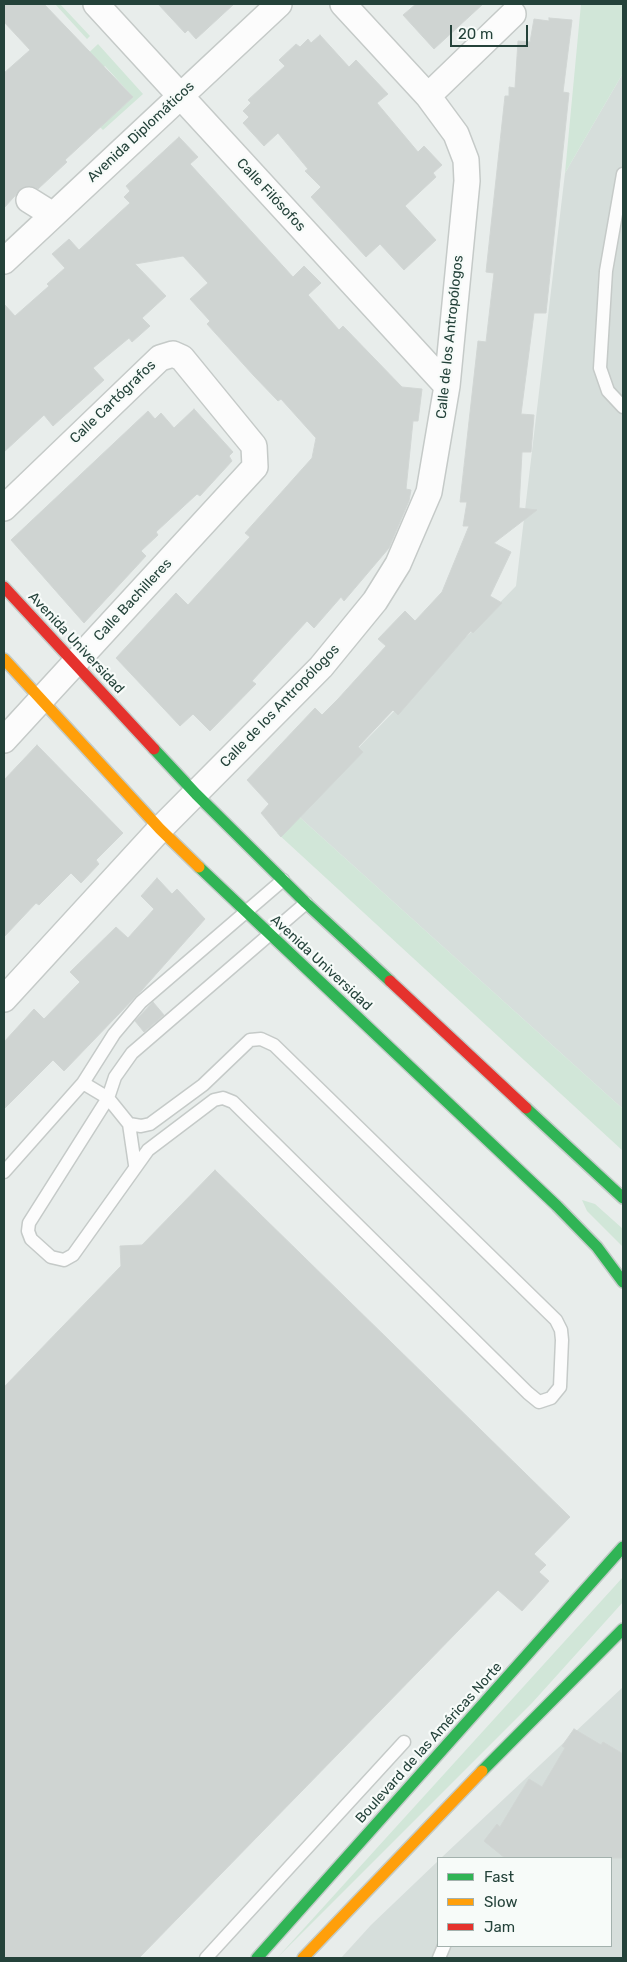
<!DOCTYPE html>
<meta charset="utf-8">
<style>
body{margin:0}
#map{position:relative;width:627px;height:1962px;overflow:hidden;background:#e8edeb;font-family:Rubik,sans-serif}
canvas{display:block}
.frame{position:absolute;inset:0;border:5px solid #24423a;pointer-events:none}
.legend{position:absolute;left:437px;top:1857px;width:175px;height:90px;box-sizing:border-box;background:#f7fbf9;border:1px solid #a3b1ad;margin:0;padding:6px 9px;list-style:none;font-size:15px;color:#24423a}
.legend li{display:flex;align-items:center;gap:10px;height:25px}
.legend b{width:25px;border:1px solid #a3b1ad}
.scale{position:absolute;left:450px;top:25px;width:78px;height:22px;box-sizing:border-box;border:2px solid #24423a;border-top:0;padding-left:6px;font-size:15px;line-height:18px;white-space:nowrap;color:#24423a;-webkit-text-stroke:4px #f7fbf9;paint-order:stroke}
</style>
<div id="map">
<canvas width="627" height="1962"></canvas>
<div class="frame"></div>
<ul class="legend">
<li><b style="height:6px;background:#30b455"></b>Fast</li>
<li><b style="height:6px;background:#ff9f0a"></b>Slow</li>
<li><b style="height:6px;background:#e5322d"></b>Jam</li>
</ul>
<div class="scale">20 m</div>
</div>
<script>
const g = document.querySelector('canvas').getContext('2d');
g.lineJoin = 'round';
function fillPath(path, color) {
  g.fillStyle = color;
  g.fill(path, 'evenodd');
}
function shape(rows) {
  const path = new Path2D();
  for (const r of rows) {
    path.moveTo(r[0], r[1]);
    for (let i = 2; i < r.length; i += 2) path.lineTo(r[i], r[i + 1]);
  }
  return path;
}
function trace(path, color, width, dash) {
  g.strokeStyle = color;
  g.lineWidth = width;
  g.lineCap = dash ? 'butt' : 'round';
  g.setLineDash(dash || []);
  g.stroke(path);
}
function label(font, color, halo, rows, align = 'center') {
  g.font = font + ' Rubik,sans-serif';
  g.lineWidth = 4.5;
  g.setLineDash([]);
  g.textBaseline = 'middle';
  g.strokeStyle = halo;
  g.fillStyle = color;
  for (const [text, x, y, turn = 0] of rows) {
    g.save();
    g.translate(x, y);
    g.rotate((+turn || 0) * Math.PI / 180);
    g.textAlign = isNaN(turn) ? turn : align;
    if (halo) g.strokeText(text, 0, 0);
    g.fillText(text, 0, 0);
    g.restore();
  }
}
fillPath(shape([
 [623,73,623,1109,295,813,516,586,565,173],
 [623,1687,623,1958,341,1958,371,1925,438,1861,438,1946,611,1946,611,1858,441,1858]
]), '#d6dedb');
fillPath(shape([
 [55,4,60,4,90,36,87,39],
 [581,4,623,4,623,73,565,173],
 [98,44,143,94,103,130,100,127,133,97,105,66,72,96,59,81],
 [295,813,623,1109,623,1151,277,833],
 [582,1200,595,1204,623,1229,623,1247,587,1211],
 [623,1577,623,1602,532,1703,277,1958]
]), '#d1e6d8');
const building = shape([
 [4,4,44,4,133,97,65,160,67,162,38,189,30,186,22,188,4,208,4,73,30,50,4,22,4,4],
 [158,4,234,4,196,39,188,30,185,33,158,4],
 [416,4,483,4,434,49,403,15,416,4],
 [549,18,572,20,563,92,569,93,546,313,534,313,521,414,534,415,531,452,522,452,519,508,537,510,494,543,511,552,490,596,502,603,473,633,471,631,398,715,393,710,358,747,363,752,281,837,261,813,269,804,247,780,315,708,322,715,338,699,386,646,378,639,405,611,415,621,442,592,469,526,463,526,467,502,460,502,478,341,486,342,494,273,486,272,505,96,509,96,509,87,515,88,518,41,530,42,534,19,549,21,549,18],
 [320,35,349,67,356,60,388,94,377,103,418,152,424,146,442,165,433,173,436,177,405,206,436,240,404,270,380,244,366,257,311,197,321,187,305,171,308,169,278,133,264,146,243,123,249,117,243,111,251,103,248,100,285,66,279,60,296,44,300,47,308,39,311,43,320,35],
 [179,137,198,157,190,164,293,277,304,266,321,283,308,295,339,330,343,326,402,387,422,389,418,421,413,421,406,489,411,490,409,501,389,548,344,601,341,597,314,628,307,621,252,681,256,684,210,731,193,714,180,726,116,658,176,593,188,605,250,537,245,533,312,458,316,438,281,399,278,401,254,376,207,324,210,321,190,299,208,283,183,256,135,264,166,296,142,318,150,326,132,342,129,338,93,368,104,380,53,426,44,415,4,452,4,304,15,316,49,286,47,284,65,268,52,254,69,239,79,250,130,203,124,197,130,191,126,186,179,137],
 [194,409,233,452,229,456,232,461,200,496,197,494,156,532,158,535,141,551,146,556,84,623,11,540,148,411,155,419,161,413,174,428,194,409],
 [37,745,123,833,96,860,99,864,81,883,71,873,39,905,36,903,4,937,4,780,37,745],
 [157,878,172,894,177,889,205,919,142,990,64,1071,53,1060,4,1109,4,1042,34,1009,44,1019,80,982,70,972,116,927,128,938,154,909,141,896,157,878],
 [153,1002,164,1015,144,1032,135,1021,153,1002],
 [215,1170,570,1517,534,1554,546,1565,539,1572,549,1581,522,1611,498,1590,139,1958,4,1958,4,1387,121,1266,120,1246,142,1245,215,1170],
 [574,1729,601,1745,603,1742,623,1754,623,1858,505,1858,484,1841,497,1824,500,1827,529,1779,542,1787,565,1748,562,1746,574,1729]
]);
fillPath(building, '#cfd4d2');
trace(building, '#d1d6d4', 1);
const lane = shape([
 [623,174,606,271,600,368,608,391,623,407],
 [83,1083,108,1098,129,1124,141,1126,150,1124,203,1085,250,1040,261,1039,274,1045,556,1320,561,1330,562,1340,560,1387,551,1398,539,1402,528,1393,233,1102,223,1098,214,1100,148,1150,73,1255,64,1260,51,1257,31,1239,28,1231,29,1223,108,1098,115,1077,132,1053,306,903],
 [129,1124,135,1165],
 [4,1172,83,1083,114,1034,141,1002,283,880],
 [206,1958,404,1742],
 [439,1958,444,1946]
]);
const street = shape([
 [96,4,447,386],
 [428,96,513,14],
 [29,200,53,215],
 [4,261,279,4],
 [4,508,160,358,173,354,182,358,254,446,255,467,4,740],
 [4,999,160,829,321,667,375,601,398,564,429,492,447,386,467,181,466,160,456,134,428,96,343,4]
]);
const fast = shape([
 [154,749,196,794,306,903,390,981],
 [199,867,557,1206,597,1247,623,1282],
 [526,1108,623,1198],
 [482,1771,623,1629],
 [257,1958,623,1547]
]);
const slow = shape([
 [4,659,160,829,199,867],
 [303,1958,482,1771]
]);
const jam = shape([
 [4,587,154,749],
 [390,981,526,1108]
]);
trace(lane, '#c5cac8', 15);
trace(street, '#c5cac8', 28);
trace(fast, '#c3cbc8', 14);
trace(slow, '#c3cbc8', 14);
trace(jam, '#c3cbc8', 14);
trace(lane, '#fcfcfc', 12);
trace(street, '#fcfcfc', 25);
trace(fast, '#30b455', 11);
trace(slow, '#ff9f0a', 11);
trace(jam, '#e5322d', 11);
label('14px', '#24423a', '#f7fbf9', [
 ["Avenida Diplomáticos",141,132,-43],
 ["Calle Filósofos",271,195,47],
 ["Calle de los Antropólogos",450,337,-84],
 ["Calle Cartógrafos",113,402,-44],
 ["Calle Bachilleres",133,600,-47],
 ["Avenida Universidad",76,643,47],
 ["Calle de los Antropólogos",280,706,-46],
 ["Avenida Universidad",321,963,43],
 ["Boulevard de las Américas Norte",429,1743,-48]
]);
</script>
